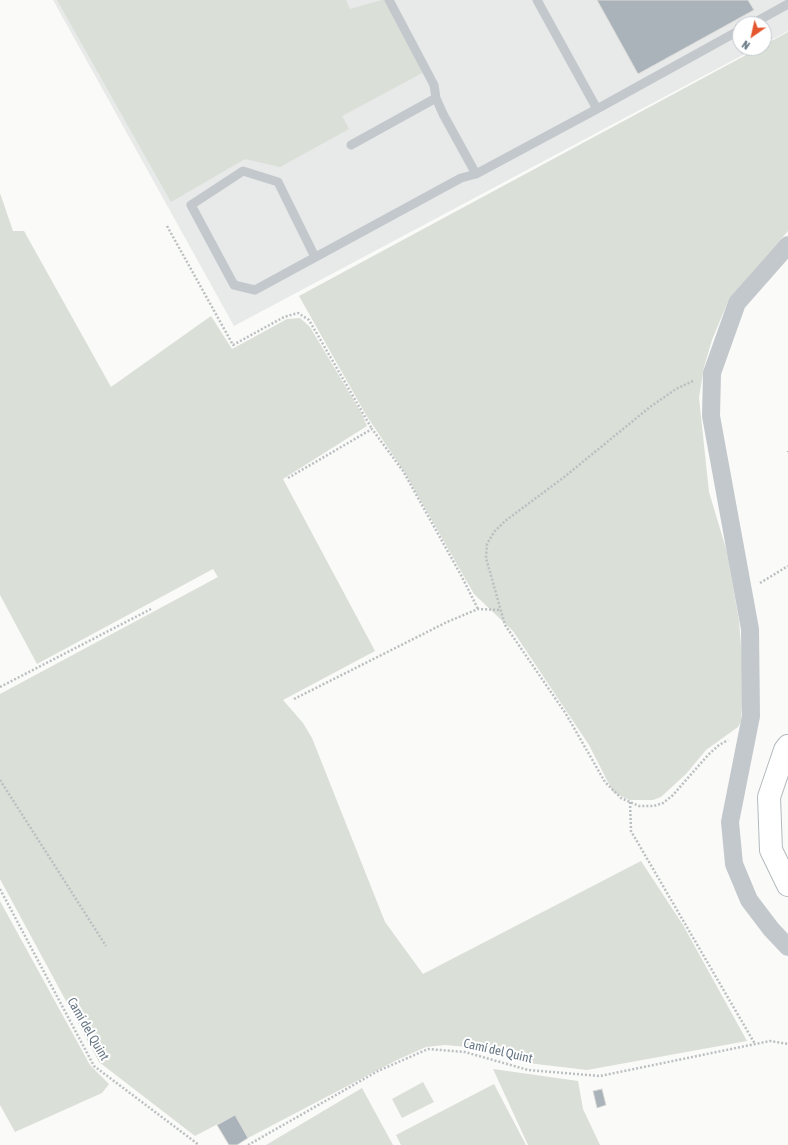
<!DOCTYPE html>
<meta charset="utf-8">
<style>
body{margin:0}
#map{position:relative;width:788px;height:1145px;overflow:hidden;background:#fafaf8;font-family:"Asap Condensed",sans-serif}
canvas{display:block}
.north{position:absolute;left:732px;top:16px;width:40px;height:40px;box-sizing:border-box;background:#fff;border:1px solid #c1c8cd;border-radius:50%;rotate:214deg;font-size:11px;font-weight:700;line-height:16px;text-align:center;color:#657683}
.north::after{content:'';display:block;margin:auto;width:14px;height:18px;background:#e4572e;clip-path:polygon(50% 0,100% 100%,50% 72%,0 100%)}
</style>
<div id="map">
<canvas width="788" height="1145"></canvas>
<div class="north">N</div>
</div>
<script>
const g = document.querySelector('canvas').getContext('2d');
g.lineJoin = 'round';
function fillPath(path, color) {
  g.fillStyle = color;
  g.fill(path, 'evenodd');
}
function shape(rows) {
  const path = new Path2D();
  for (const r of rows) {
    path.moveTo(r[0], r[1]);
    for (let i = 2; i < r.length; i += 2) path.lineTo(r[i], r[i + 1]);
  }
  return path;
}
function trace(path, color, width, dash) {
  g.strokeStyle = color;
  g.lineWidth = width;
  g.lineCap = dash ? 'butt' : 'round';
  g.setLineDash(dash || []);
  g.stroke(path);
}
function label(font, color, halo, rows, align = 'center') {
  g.font = font + ' "Asap Condensed",sans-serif';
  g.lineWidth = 4;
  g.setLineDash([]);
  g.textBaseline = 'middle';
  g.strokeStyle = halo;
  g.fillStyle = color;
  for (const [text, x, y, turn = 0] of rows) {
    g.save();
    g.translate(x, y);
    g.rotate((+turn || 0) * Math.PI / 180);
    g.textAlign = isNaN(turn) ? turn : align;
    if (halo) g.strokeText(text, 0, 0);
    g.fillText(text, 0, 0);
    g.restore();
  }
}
fillPath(shape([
 [53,0,788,0,788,31,764,44,764,24,740,24,740,48,756,48,234,326]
]), '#e8e9e9');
fillPath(shape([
 [57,0,346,0,350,9,382,0,389,0,426,71,342,116,349,129,280,167,245,159,171,202],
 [788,32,788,231,729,299,712,340,704,367,699,398,709,492,727,552,739,621,744,681,741,721,738,727,706,750,686,774,661,797,653,800,629,800,613,792,589,745,513,631,474,594,405,473,366,415,299,296,759,48,764,48,764,45],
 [0,193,13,231,24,231,111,387,211,316,232,349,287,319,300,318,310,327,362,414,367,426,283,479,375,651,283,700,303,723,312,738,385,922,423,974,641,861,683,925,747,1041,587,1070,519,1062,478,1048,445,1045,426,1047,397,1060,248,1138,235,1115,195,1136,99,1062,0,879,0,694,218,577,213,569,37,664,0,595],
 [0,901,90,1065,109,1084,102,1093,15,1132,0,1105],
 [493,1069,578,1081,583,1109,600,1145,528,1145],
 [423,1082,434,1102,402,1118,392,1099],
 [494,1084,526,1145,401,1145,396,1135],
 [362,1088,393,1145,266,1145]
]), '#dadfd7');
const building = shape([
 [597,0,748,0,754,10,638,74,597,0],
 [602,1089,606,1105,597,1108,593,1091,602,1089],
 [235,1115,248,1138,237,1145,229,1145,217,1125,235,1115]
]);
fillPath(building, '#aab3b9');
trace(building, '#dcdcda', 1);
const secondary = shape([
 [788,746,785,750,769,797,771,850,788,885]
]);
trace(secondary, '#b3babf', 24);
trace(shape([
 [167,226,233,345,284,317,298,313,309,320,372,429],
 [693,381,676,389,650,407,563,478,505,521,494,532,487,544,486,558,505,625,566,714,605,782,621,798,639,806,654,806,663,803,673,795,708,755,719,745,728,740],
 [788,451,788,452],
 [288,478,372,429,403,471,461,575,478,609],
 [760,583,788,566],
 [0,687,151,609],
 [294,699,447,622,478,609,500,610],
 [0,780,106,946],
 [630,802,631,831,755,1044],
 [0,889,94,1066,199,1145],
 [248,1145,378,1071,428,1049,465,1052,528,1070,600,1076,770,1041,788,1044]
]), '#bbbfc2', 2.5, [2, 2]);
trace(shape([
 [389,0,434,85,436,98,443,114,476,174],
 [537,0,597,109],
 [752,24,788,4],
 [351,145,436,98],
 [315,257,278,182,243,171,191,205,234,285,255,290,461,178,476,174,597,109,740,30]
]), '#c3c8cc', 9);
trace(shape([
 [788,245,737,303,712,373,711,416,750,629,751,716,730,822,734,864,749,900,771,929,788,947]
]), '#c3c8cc', 18);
trace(secondary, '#fff', 22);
label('13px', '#657683', '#fff', [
 ["Camí del Quint",88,1029,60],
 ["Camí del Quint",498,1051,13]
]);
</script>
